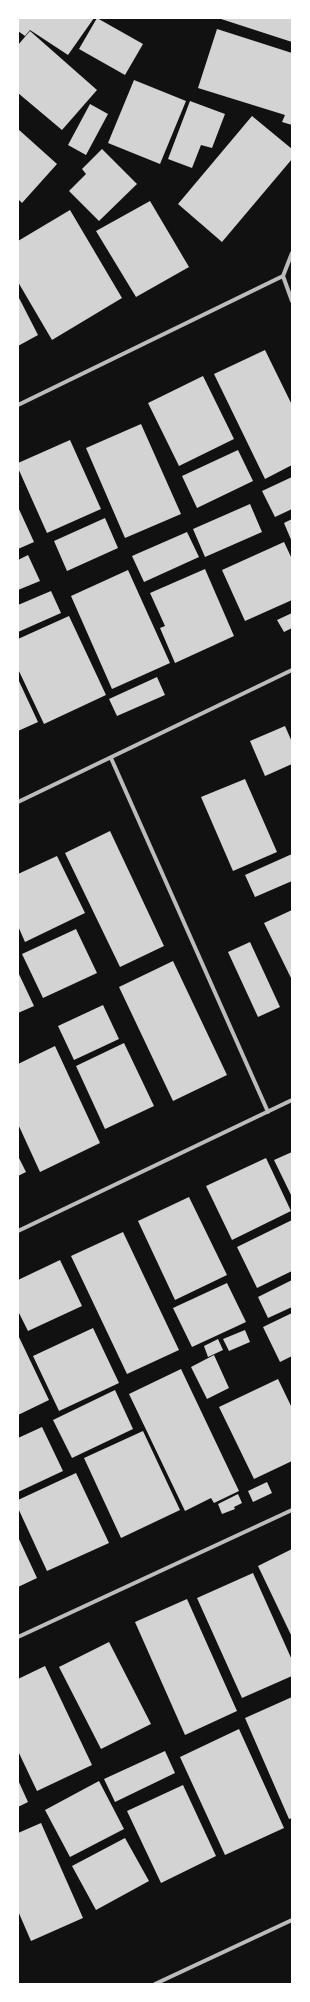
<!DOCTYPE html>
<style>
body{margin:0}
#map{position:relative;width:310px;height:2002px;overflow:hidden;background:#111;font-family:"Noto Sans",sans-serif}
canvas{display:block}
.frame{position:absolute;inset:0;border:19px solid #fff;pointer-events:none}
</style>
<div id="map">
<canvas width="310" height="2002"></canvas>
<div class="frame"></div>
</div>
<script>
const g = document.querySelector('canvas').getContext('2d');
g.lineJoin = 'round';
function fillPath(path, color) {
  g.fillStyle = color;
  g.fill(path, 'evenodd');
}
function shape(rows) {
  const path = new Path2D();
  for (const r of rows) {
    path.moveTo(r[0], r[1]);
    for (let i = 2; i < r.length; i += 2) path.lineTo(r[i], r[i + 1]);
  }
  return path;
}
function trace(path, color, width, dash) {
  g.strokeStyle = color;
  g.lineWidth = width;
  g.lineCap = dash ? 'butt' : 'round';
  g.setLineDash(dash || []);
  g.stroke(path);
}
fillPath(shape([
 [18,18,94,18,68,55,30,30,25,36,18,31],
 [97,18,143,44,125,75,79,49],
 [218,18,292,18,292,42],
 [217,29,292,53,292,125,282,122,285,115,198,88],
 [30,31,97,90,62,130,18,93,18,45],
 [134,80,186,101,160,164,108,143],
 [190,101,225,114,212,148,201,145,192,168,168,159],
 [90,104,108,114,86,155,68,145],
 [252,116,292,149,292,159,222,242,178,204],
 [18,129,57,164,22,203,18,199],
 [102,149,137,184,99,221,69,191,86,174,82,169],
 [150,201,189,267,136,297,96,231],
 [70,210,122,298,52,340,18,282,18,241],
 [18,296,38,335,18,346],
 [265,350,292,405,292,465,265,479,214,374],
 [203,376,234,439,179,466,148,403],
 [141,424,181,514,125,538,86,448],
 [70,440,101,509,47,533,18,468,18,463],
 [238,450,253,481,197,508,182,476],
 [292,477,292,509,275,517,262,491],
 [250,504,262,532,205,557,193,529],
 [18,507,34,542,18,549],
 [105,518,118,548,67,571,54,541],
 [292,519,292,542,284,523],
 [187,532,199,557,144,582,132,556],
 [284,542,292,559,292,600,245,621,222,570],
 [28,555,40,581,18,590,18,560],
 [205,569,234,636,175,663,160,628,165,626,150,593],
 [128,570,170,663,112,689,71,596],
 [51,591,61,613,18,632,18,605],
 [292,613,292,628,284,632,277,620],
 [69,616,106,695,44,724,18,669,18,639],
 [157,677,165,695,117,716,109,699],
 [18,679,38,722,18,731],
 [285,726,292,742,292,764,265,776,250,741],
 [245,779,277,852,233,871,201,797],
 [110,831,164,946,120,967,65,853],
 [292,854,292,881,255,897,245,875],
 [57,856,85,913,25,942,18,926,18,874],
 [292,910,292,980,264,923],
 [76,929,97,973,43,998,22,954],
 [250,942,280,1007,258,1017,228,952],
 [173,961,227,1075,173,1101,119,987],
 [18,972,34,1006,18,1013],
 [103,1005,119,1039,74,1060,58,1026],
 [124,1043,154,1106,105,1129,76,1066],
 [55,1046,100,1143,40,1172,18,1124,18,1064],
 [292,1152,292,1197,274,1160],
 [18,1156,26,1172,18,1176],
 [266,1158,291,1211,232,1240,206,1186],
 [189,1197,227,1275,175,1300,138,1221],
 [292,1220,292,1271,257,1288,237,1247],
 [123,1232,179,1350,127,1374,71,1256],
 [60,1260,82,1306,28,1331,18,1311,18,1280],
 [292,1280,292,1307,268,1318,258,1297],
 [227,1283,246,1322,192,1347,173,1308],
 [292,1313,292,1356,280,1362,263,1327],
 [93,1328,119,1383,59,1411,33,1356],
 [245,1330,250,1342,229,1351,223,1339],
 [18,1335,49,1400,18,1415],
 [218,1339,223,1350,208,1357,204,1346],
 [214,1355,229,1388,207,1399,191,1367],
 [181,1369,239,1491,214,1503,211,1498,185,1511,129,1394],
 [278,1379,292,1408,292,1461,254,1479,219,1407],
 [115,1390,133,1429,72,1458,53,1420],
 [42,1427,63,1471,18,1492,18,1438],
 [143,1431,180,1510,121,1538,84,1458],
 [76,1473,109,1543,47,1571,18,1508,18,1500],
 [267,1482,272,1493,253,1502,248,1491],
 [238,1494,242,1503,234,1507,235,1509,222,1514,218,1504],
 [18,1537,37,1578,18,1587],
 [292,1549,292,1637,258,1566],
 [253,1573,292,1660,292,1676,242,1698,197,1598],
 [187,1599,237,1711,185,1735,135,1622],
 [109,1642,151,1724,101,1749,59,1667],
 [45,1666,92,1765,37,1791,18,1751,18,1679],
 [292,1697,292,1818,289,1819,245,1718],
 [239,1729,284,1828,225,1855,180,1757],
 [165,1751,175,1773,115,1802,104,1779],
 [18,1780,28,1802,18,1807],
 [99,1781,124,1829,70,1857,45,1810],
 [183,1785,216,1856,161,1883,127,1811],
 [41,1823,83,1918,31,1941,18,1911,18,1833],
 [125,1838,149,1881,96,1910,72,1866]
]), '#d3d3d3');
trace(shape([
 [283,276,292,301],
 [283,276,292,253],
 [18,405,283,276],
 [111,758,268,1112],
 [18,802,292,670],
 [18,1231,292,1100],
 [18,1637,292,1510],
 [155,1984,292,1920]
]), '#bcbcbc', 4);
</script>
